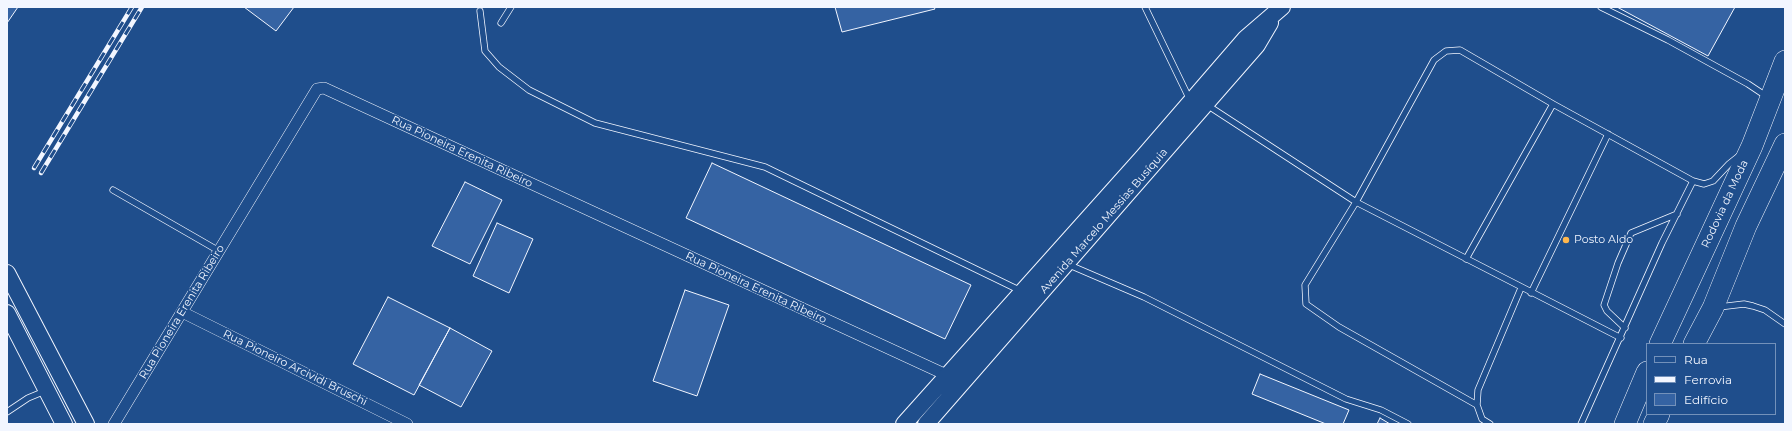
<!DOCTYPE html>
<meta charset="utf-8">
<style>
body{margin:0}
#map{position:relative;width:1792px;height:431px;overflow:hidden;background:#1f4e8c;font-family:Montserrat,sans-serif}
canvas{display:block}
.frame{position:absolute;inset:0;border:8px solid #f2f6ff;pointer-events:none}
.legend{position:absolute;left:1646px;top:343px;width:130px;height:72px;box-sizing:border-box;background:#1f4e8c;border:1px solid #7391ba;margin:0;padding:5px 7px;list-style:none;font-size:12px;color:#f2f6ff}
.legend li{display:flex;align-items:center;gap:8px;height:20px}
.legend b{width:20px;border:1px solid #7391ba}
</style>
<div id="map">
<canvas width="1792" height="431"></canvas>
<div class="frame"></div>
<ul class="legend">
<li><b style="height:5px;background:#1f4e8c"></b>Rua</li>
<li><b style="height:5px;background:#f2f6ff"></b>Ferrovia</li>
<li><b style="height:11px;background:#3563a3"></b>Edifício</li>
</ul>
</div>
<script>
const g = document.querySelector('canvas').getContext('2d');
g.lineJoin = 'round';
function fillPath(path, color) {
  g.fillStyle = color;
  g.fill(path, 'evenodd');
}
function shape(rows) {
  const path = new Path2D();
  for (const r of rows) {
    path.moveTo(r[0], r[1]);
    for (let i = 2; i < r.length; i += 2) path.lineTo(r[i], r[i + 1]);
  }
  return path;
}
function trace(path, color, width, dash) {
  g.strokeStyle = color;
  g.lineWidth = width;
  g.lineCap = dash ? 'butt' : 'round';
  g.setLineDash(dash || []);
  g.stroke(path);
}
function label(font, color, halo, rows, align = 'center') {
  g.font = font + ' Montserrat,sans-serif';
  g.lineWidth = 3;
  g.setLineDash([]);
  g.textBaseline = 'middle';
  g.strokeStyle = halo;
  g.fillStyle = color;
  for (const [text, x, y, turn = 0] of rows) {
    g.save();
    g.translate(x, y);
    g.rotate((+turn || 0) * Math.PI / 180);
    g.textAlign = isNaN(turn) ? turn : align;
    if (halo) g.strokeText(text, 0, 0);
    g.fillText(text, 0, 0);
    g.restore();
  }
}
const building = shape([
 [7,7,18,7,7,23,7,7],
 [244,7,294,7,276,31,244,7],
 [835,7,934,7,935,9,842,32,835,7],
 [1617,7,1735,7,1708,56,1617,7],
 [712,163,971,285,945,339,686,218,712,163],
 [465,182,502,200,470,264,432,246,465,182],
 [497,223,533,239,509,293,473,276,497,223],
 [685,290,729,305,697,396,653,381,685,290],
 [388,297,450,328,414,395,353,364,388,297],
 [450,328,492,351,461,407,419,385,450,328],
 [1260,374,1349,410,1343,424,1326,424,1252,394,1260,374],
 [1380,418,1390,424,1377,424,1380,418]
]);
fillPath(building, '#3563a3');
trace(building, '#f2f6ff', 1);
const lane = shape([
 [1145,7,1190,100],
 [1601,7,1668,40,1748,84,1766,96],
 [480,11,485,51,499,67,529,90,595,123,765,167,1021,291],
 [501,23,511,7],
 [1207,105,1356,202,1621,338],
 [113,190,219,251],
 [1466,259,1553,104],
 [1067,264,1144,297,1346,399,1381,410,1408,424],
 [1531,293,1608,134],
 [1719,307,1744,304,1753,306,1765,310,1785,324],
 [1625,328,1607,311,1604,305,1618,263,1631,233,1677,214],
 [1477,405,1339,327,1306,304,1305,285,1356,202,1434,60,1446,51,1460,50,1553,104,1693,181,1704,184,1713,181,1729,164,1739,156],
 [7,412,28,398,45,391],
 [1490,424,1482,419,1477,405,1478,390,1521,288],
 [1581,424,1662,243,1693,181]
]);
const street = shape([
 [182,312,407,424],
 [114,424,317,89,324,88,953,378]
]);
const secondary = shape([
 [7,273,86,424],
 [7,313,64,424],
 [904,424,1143,157,1246,38,1282,7],
 [926,424,1257,45,1270,23]
]);
const highway = shape([
 [1660,344,1752,146,1785,61],
 [1694,344,1713,308,1746,226,1785,144],
 [1625,424,1647,372],
 [1654,424,1659,414]
]);
trace(lane, '#f2f6ff', 7);
trace(street, '#f2f6ff', 12);
trace(secondary, '#f2f6ff', 18);
trace(highway, '#f2f6ff', 22);
trace(lane, '#1f4e8c', 5.5);
trace(street, '#1f4e8c', 11);
trace(secondary, '#1f4e8c', 16);
trace(highway, '#1f4e8c', 21);
const rail = shape([
 [34,168,132,7],
 [41,173,142,7]
]);
trace(rail, '#f2f6ff', 4.5);
trace(rail, '#1f4e8c', 3, [9]);
for (const [x, y, r, color] of [
 [1566,240,4,"#ffb74d"]
]) {
  const dot = new Path2D();
  dot.arc(x, y, r, 0, 2 * Math.PI);
  g.fillStyle = color;
  g.fill(dot);
  trace(dot, '#1f4e8c', 1.5);
}
label('11px', '#f2f6ff', '#1f4e8c', [
 ["Rua Pioneira Erenita Ribeiro",462,152,25],
 ["Rodovia da Moda",1725,204,-65],
 ["Avenida Marcelo Messias Busíquia",1104,221,-49],
 ["Rua Pioneira Erenita Ribeiro",756,288,25],
 ["Rua Pioneira Erenita Ribeiro",182,312,-59],
 ["Rua Pioneiro Arcividi Bruschi",295,368,26]
]);
label('11px', '#f2f6ff', '#1f4e8c', [
 ["Posto Aldo",1574,240]
], 'left');
</script>
